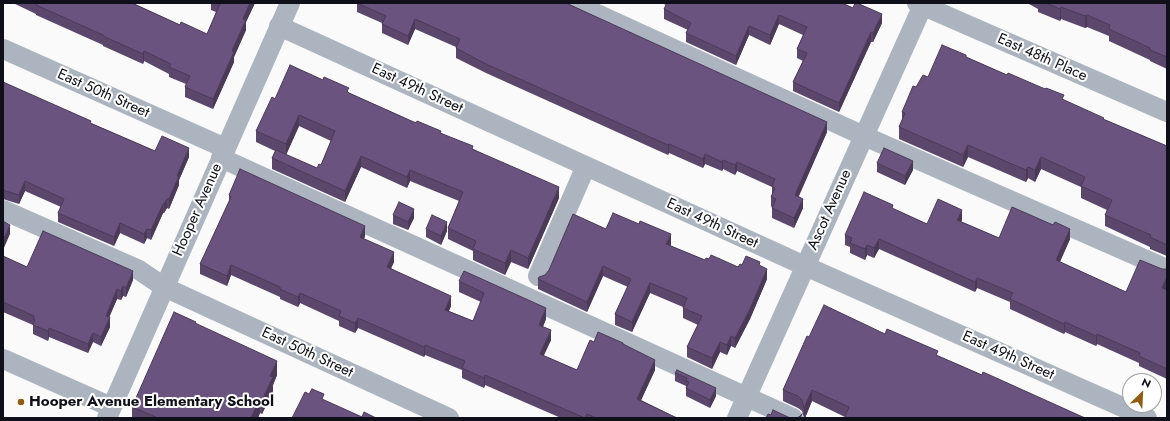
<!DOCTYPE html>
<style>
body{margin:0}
#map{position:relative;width:1170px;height:421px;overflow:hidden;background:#fafafa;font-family:Jost,sans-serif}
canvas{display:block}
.frame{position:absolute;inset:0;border:4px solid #0f101a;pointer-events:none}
.north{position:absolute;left:1122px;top:373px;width:40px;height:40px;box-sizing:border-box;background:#fff;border:1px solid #9f9fa3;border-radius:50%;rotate:24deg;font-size:11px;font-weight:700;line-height:16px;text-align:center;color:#0f101a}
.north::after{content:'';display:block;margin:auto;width:14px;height:18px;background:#925b12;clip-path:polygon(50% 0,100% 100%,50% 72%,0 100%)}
</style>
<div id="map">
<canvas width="1170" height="421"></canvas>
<div class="frame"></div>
<div class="north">N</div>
</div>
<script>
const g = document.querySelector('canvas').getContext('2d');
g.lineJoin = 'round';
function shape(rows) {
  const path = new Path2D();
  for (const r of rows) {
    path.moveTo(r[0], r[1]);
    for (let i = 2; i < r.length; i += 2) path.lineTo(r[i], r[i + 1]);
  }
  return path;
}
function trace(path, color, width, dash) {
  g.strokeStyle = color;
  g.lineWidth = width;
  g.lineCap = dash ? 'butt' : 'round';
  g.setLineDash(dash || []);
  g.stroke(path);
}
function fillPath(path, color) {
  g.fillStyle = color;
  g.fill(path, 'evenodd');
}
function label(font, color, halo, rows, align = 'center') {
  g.font = font + ' Jost,sans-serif';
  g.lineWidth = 4;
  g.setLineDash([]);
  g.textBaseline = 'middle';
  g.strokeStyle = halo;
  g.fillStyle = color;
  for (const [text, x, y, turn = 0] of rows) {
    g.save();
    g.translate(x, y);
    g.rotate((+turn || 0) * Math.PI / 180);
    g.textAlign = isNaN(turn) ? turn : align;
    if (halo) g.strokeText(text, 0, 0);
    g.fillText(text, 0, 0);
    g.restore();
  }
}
trace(shape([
 [573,3,864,136,1167,269],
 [917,3,1167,112],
 [279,26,805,266,1147,418],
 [3,49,225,148],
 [221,158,793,418],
 [3,210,139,270,164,287,449,418],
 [538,276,586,166],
 [3,359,111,407],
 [107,418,290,3],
 [737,418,924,3]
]), '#acb5bf', 20);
fillPath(shape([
 [13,3,132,3,180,25,207,34,216,12,211,10,211,4,210,3,255,3,246,22,246,30,234,57,234,62,213,109,185,97,185,87,186,84,169,77,169,74,144,61,143,64,103,46,103,45,36,15,36,14],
 [355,3,567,3,827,132,799,196,803,208,794,228,772,218,772,207,771,206,771,197,772,194,772,187,737,171,735,175,723,169,722,171,705,164,703,168,669,153,668,155,486,73,456,58,456,47,415,29,408,45,382,33,382,23,357,12,357,4],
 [662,3,842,3,882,23,873,42,871,42,839,112,793,91,793,82,803,61,797,58,797,49,803,35,779,24,770,45,749,35,736,65,686,42,686,33,688,30,664,19,664,9,666,5],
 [1027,3,1167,3,1167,69,1150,61,1150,60,1109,41,1109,36,1087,27,1085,28,1061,19,1060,21,1038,12,1038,9],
 [966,57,1064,100,1104,120,1167,146,1167,256,1150,249,1150,247,1105,226,1105,215,1107,210,1081,198,1081,187,1041,169,1035,182,1028,178,1026,182,968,157,963,167,899,139,899,127,902,120,902,112,928,77],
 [323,80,349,93,416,123,441,133,473,149,559,198,528,269,511,262,505,275,473,260,473,251,448,239,448,228,459,201,410,181,407,188,361,167,345,202,272,169,272,158,275,151,256,142,256,131,275,99],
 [299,126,331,141,321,165,317,168,286,155],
 [3,82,91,123,155,151,189,157,179,180,179,185,169,209,167,208,164,213,163,213,151,240,147,238,144,244,120,233,114,246,58,222,58,213,61,207,25,191,19,204,3,199],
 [877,163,913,170,905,185,877,172],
 [229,195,365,236,364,239,394,262,391,268,451,306,449,311,473,321,481,302,459,292,459,281,546,319,543,327,551,340,543,356,577,370,594,342,623,345,655,370,641,400,677,418,561,418,485,385,484,388,462,378,462,370,425,355,424,357,358,328,355,333,339,326,339,321,300,303,298,307,280,299,280,297,231,275,227,286,200,274,200,264,229,202],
 [893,209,927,224,962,220,961,222,999,238,1070,239,1060,262,1126,292,1162,269,1167,269,1167,287,1166,289,1167,290,1167,379,1139,366,1139,363,1097,344,1096,346,1065,332,1064,334,1010,309,1010,302,977,288,975,292,879,249,874,258,867,255,865,260,850,253,850,247,845,245,845,235],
 [393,215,414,218,408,230,393,224],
 [426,229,447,231,441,245,426,237],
 [606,229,671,245,670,246,705,260,709,259,738,267,742,265,760,266,767,279,750,319,735,348,731,346,727,355,720,352,712,369,687,357,687,347,698,325,683,318,683,307,650,293,632,332,615,325,615,314,628,287,603,276,587,312,538,289,538,279,545,275],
 [3,256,27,267,133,280,126,297,123,296,121,300,117,299,109,317,110,327,101,346,93,342,88,353,49,337,48,341,33,334,33,325,3,312],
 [196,324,277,375,273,385,273,391,262,414,260,413,258,418,132,418,132,407],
 [885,334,938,356,982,375,1085,418,845,418,845,417,812,401,805,418,804,418,802,411,798,408,783,401,783,390,809,337],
 [677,370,716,396,710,408,686,396,686,386,675,381,675,373]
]), '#5b476c');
fillPath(shape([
 [250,3,255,3,246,22,246,30,234,57,234,62,213,109,213,99,232,51,243,19],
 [1061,7,1061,19,1060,21,1060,9],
 [882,14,882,23,873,42,873,33],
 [779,15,779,24,770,45,770,35],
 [1087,15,1087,27,1085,28,1085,16],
 [415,19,415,29,408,45,408,36],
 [749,26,749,35,736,65,736,56],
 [871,32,871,42,839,112,839,103],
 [144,51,144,61,143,64,143,54],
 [299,115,299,126,286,155,286,144],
 [827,122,827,132,795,204,795,195],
 [669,144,669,153,668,155,668,145],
 [968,145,968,157,963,167,963,155],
 [189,148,189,157,179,180,179,185,169,209,169,199,177,176],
 [705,154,705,164,703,168,703,159],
 [361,156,361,167,345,202,345,191],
 [1041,157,1041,169,1035,182,1035,170],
 [723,160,723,169,722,171,722,162],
 [913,161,913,170,905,185,905,176],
 [737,162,737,171,735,175,735,165],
 [1028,167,1028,178,1026,182,1026,170],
 [410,170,410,181,407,188,407,177],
 [25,181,25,191,19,204,19,195],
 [559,187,559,198,528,269,528,258],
 [167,199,167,208,164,213,164,204],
 [803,199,803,208,794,228,794,218],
 [163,204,163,213,151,240,151,230],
 [414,209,414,218,408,230,408,222],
 [962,210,962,220,957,230,957,220],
 [447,222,447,231,441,245,441,236],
 [120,223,120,233,114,246,114,237],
 [10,225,10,234,3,250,3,241],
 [365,226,365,236,360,247,360,237],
 [147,229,147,238,144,244,144,234],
 [1070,229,1070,239,1056,270,1056,260],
 [671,234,671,245,666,254,666,244],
 [879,239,879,249,874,258,874,248],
 [867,245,867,255,865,260,865,249],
 [511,250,511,262,505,275,505,263],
 [394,252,394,262,387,277,387,267],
 [231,265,231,275,227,286,227,276],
 [603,266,603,276,587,312,587,302],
 [767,269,767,279,750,319,735,348,735,338],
 [133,271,133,280,126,297,126,288],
 [1167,277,1167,287,1162,298,1162,288],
 [977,278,977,288,975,292,975,282],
 [650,283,650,293,632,332,632,322],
 [123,286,123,296,121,300,121,291],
 [117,289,117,299,106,325,106,316],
 [300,293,300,303,298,307,298,297],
 [451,296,451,306,445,320,445,310],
 [546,308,546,319,539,335,539,325],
 [110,317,110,327,101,346,101,337],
 [358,318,358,328,355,333,355,323],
 [1065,322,1065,332,1064,334,1064,324],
 [49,328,49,337,48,341,48,331],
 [551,330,551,340,540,364,540,354],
 [93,333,93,342,88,353,88,344],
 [1097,334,1097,344,1096,346,1096,336],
 [731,336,731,346,727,355,727,345],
 [720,342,720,352,712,369,712,358],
 [425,345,425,355,424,357,424,347],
 [655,360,655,370,637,409,637,399],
 [277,361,277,375,273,385,273,391,262,414,262,400,270,376],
 [485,375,485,385,484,388,484,378],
 [716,388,716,396,710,408,710,400],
 [812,390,812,401,805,418,804,418,804,408],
 [260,399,260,413,258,418,251,418]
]), '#4a3a58');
const building = shape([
 [35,3,132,3,180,25,181,22,207,34,220,4,217,3,250,3,243,19,246,20,232,51,234,52,213,99,185,87,190,76,169,67,171,64,144,51,143,54,103,36,103,35,36,5,37,4,35,3],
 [357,3,567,3,568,4,827,122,795,195,803,199,794,218,772,208,776,199,771,197,775,188,772,186,775,179,737,162,735,165,723,160,722,162,705,154,703,159,669,144,668,145,486,64,456,48,460,39,415,19,408,36,382,24,386,16,357,3],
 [667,3,842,3,853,8,855,3,857,3,882,14,873,33,871,32,839,103,793,82,807,53,797,49,807,27,779,15,770,35,749,26,736,56,686,33,691,23,664,9,667,3],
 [1046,3,1167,3,1167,57,1150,50,1150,48,1109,29,1110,25,1087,15,1085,16,1061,7,1060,9,1046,3],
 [942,45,966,55,966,57,1007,75,1008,73,1045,89,1046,88,1064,95,1062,99,1104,118,1103,119,1167,146,1167,245,1150,237,1151,235,1105,215,1112,200,1081,186,1085,177,1041,157,1035,170,1028,167,1026,170,968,145,963,155,899,127,905,113,902,112,913,86,916,87,923,75,928,77,942,45],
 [290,65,323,80,324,77,349,88,347,91,349,93,416,123,417,121,441,131,440,133,473,146,472,149,559,187,528,258,511,250,505,263,473,249,476,241,448,228,463,192,410,170,407,177,361,156,345,191,272,158,276,150,317,168,319,164,321,165,335,131,299,115,286,144,256,131,272,97,275,99,290,65],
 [3,82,91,121,90,123,155,151,162,136,189,148,177,176,179,176,169,199,167,199,164,204,163,204,151,230,147,229,144,234,120,223,114,237,58,213,64,199,25,181,19,195,3,190,3,82],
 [884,148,913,161,905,176,877,163,884,148],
 [240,169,365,226,360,237,394,252,387,267,451,296,445,310,473,321,484,293,459,281,464,271,546,308,539,325,551,330,540,354,577,370,590,340,594,342,598,332,623,343,623,344,655,360,637,399,677,418,596,418,587,414,585,418,485,375,484,378,462,368,465,361,425,345,424,347,358,318,355,323,339,316,341,311,300,293,298,297,280,289,280,287,231,265,227,276,200,264,231,197,229,195,240,169],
 [864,192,893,205,892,208,927,224,938,199,962,210,957,220,999,238,1012,207,1053,225,1055,222,1070,229,1056,260,1126,292,1140,260,1162,269,1167,269,1167,277,1162,288,1167,290,1167,369,1139,356,1140,353,1097,334,1096,336,1065,322,1064,324,1010,299,1013,293,977,278,975,282,879,239,874,248,867,245,865,249,850,243,852,238,845,235,864,192],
 [399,202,414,209,408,222,393,215,399,202],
 [613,213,639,224,640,221,671,234,666,244,705,260,706,258,709,259,711,255,738,267,740,264,742,265,746,256,760,262,759,265,767,269,750,309,735,338,731,336,727,345,720,342,712,358,687,347,702,316,683,308,687,298,650,283,632,322,615,314,631,279,603,266,587,302,538,279,539,277,545,275,549,270,573,214,606,229,613,213],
 [432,215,447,222,441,236,426,229,432,215],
 [3,221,10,225,3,241,3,221],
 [43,231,133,271,126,288,123,286,121,291,117,289,106,316,110,317,101,337,93,333,88,344,49,328,48,331,33,325,35,319,33,319,34,316,3,302,3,256,27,267,43,231],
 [824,305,885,334,887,329,938,351,936,355,982,375,983,372,1085,418,848,418,845,416,849,407,812,390,804,408,802,400,798,396,783,390,807,336,809,337,824,305],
 [174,312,196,322,195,323,277,361,270,376,273,377,262,400,260,399,251,418,158,418,132,407,174,312],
 [677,370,716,388,710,400,686,388,689,382,686,381,687,378,675,373,677,370],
 [312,389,324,394,322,399,362,417,364,412,376,418,292,418,305,392,309,394,312,389],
 [773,410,788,417,791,418,766,418,768,414,771,415,773,410],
 [802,414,800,418,795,418,799,417,802,414]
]);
fillPath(building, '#6a537e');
trace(building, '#4a3a58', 1);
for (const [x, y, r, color] of [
 [21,402,4,"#925b12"]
]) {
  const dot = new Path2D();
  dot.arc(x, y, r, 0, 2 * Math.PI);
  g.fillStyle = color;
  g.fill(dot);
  trace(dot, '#fff', 1.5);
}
label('15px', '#0f101a', '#fff', [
 ["East 48th Place",1042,58,24],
 ["East 49th Street",417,89,25],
 ["East 50th Street",103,94,24],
 ["Hooper Avenue",198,210,-66],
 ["Ascot Avenue",830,210,-66],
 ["East 49th Street",712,224,25],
 ["East 50th Street",307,353,25],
 ["East 49th Street",1008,356,24]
]);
label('bold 15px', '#0f101a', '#fff', [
 ["Hooper Avenue Elementary School",29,402]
], 'left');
</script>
